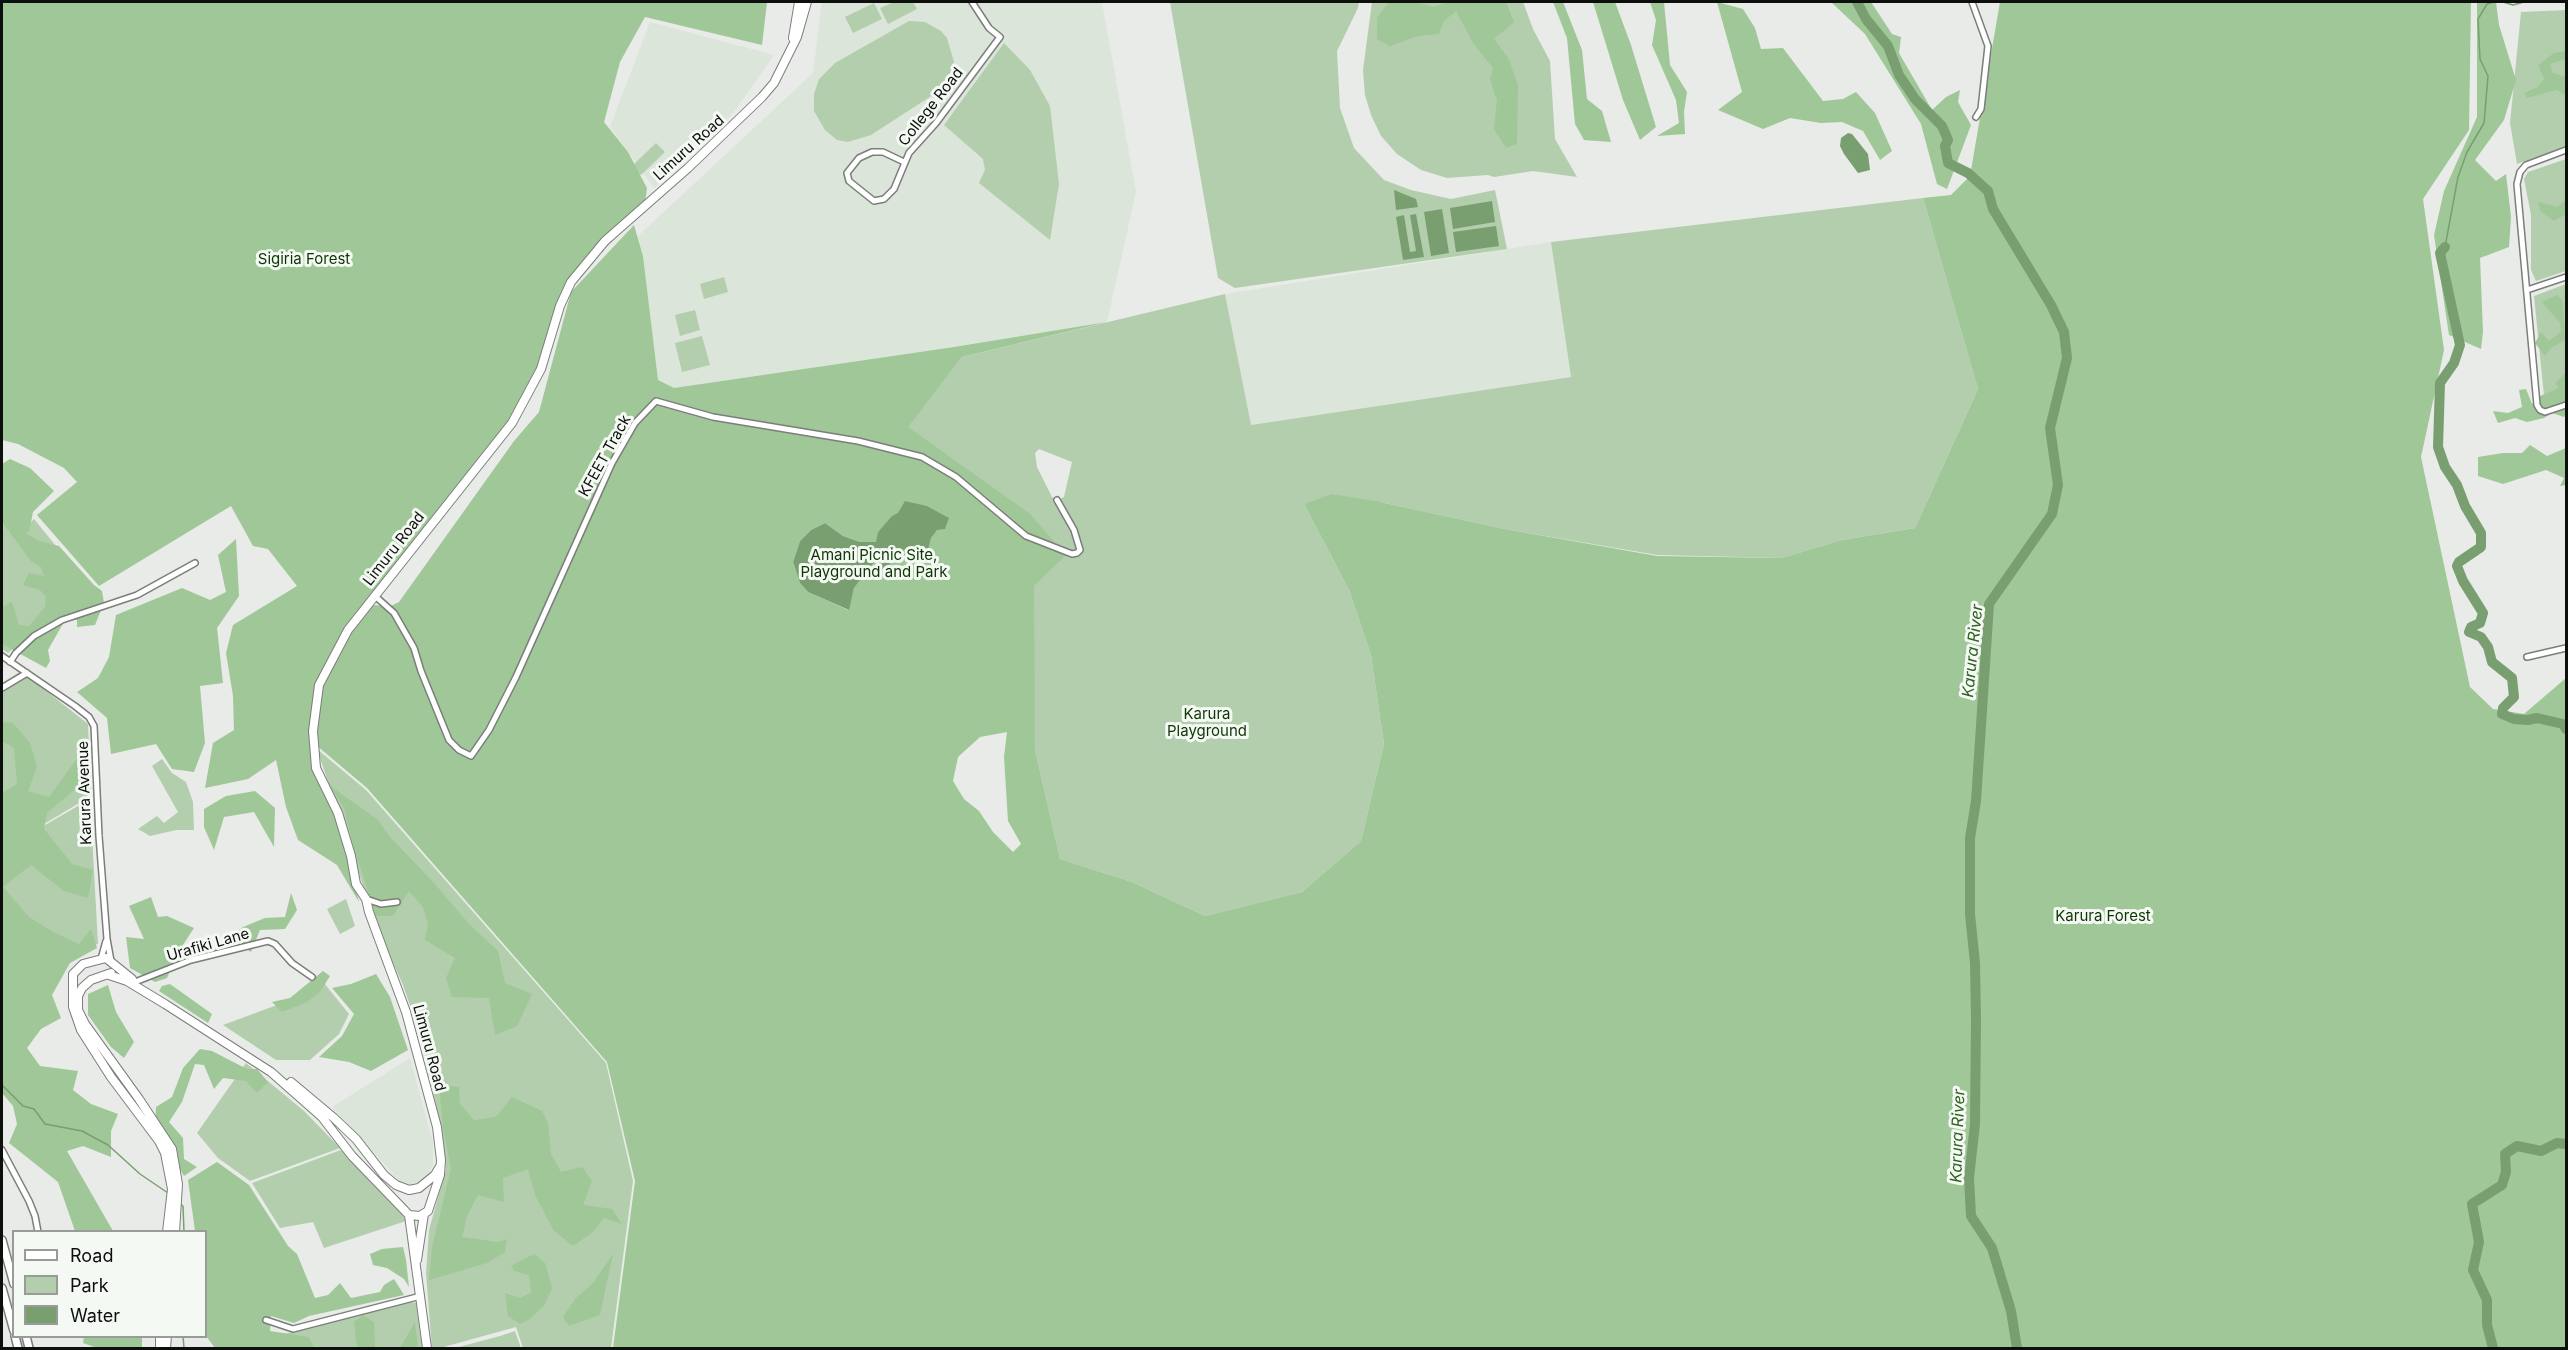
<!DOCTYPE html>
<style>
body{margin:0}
#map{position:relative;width:2568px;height:1350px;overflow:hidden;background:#e8ebe7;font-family:Inter,sans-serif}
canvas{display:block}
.frame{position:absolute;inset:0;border:3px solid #0d0f0d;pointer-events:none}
.legend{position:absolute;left:12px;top:1230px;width:195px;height:108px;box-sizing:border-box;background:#f5f9f4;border:2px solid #989b98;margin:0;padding:8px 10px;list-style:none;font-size:18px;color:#0d0f0d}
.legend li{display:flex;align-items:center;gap:12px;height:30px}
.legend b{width:30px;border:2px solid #989b98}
</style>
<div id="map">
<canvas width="2568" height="1350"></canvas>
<div class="frame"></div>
<ul class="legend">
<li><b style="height:8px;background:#fff"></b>Road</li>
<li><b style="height:16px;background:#b3cead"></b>Park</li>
<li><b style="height:16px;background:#799f71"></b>Water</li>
</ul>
</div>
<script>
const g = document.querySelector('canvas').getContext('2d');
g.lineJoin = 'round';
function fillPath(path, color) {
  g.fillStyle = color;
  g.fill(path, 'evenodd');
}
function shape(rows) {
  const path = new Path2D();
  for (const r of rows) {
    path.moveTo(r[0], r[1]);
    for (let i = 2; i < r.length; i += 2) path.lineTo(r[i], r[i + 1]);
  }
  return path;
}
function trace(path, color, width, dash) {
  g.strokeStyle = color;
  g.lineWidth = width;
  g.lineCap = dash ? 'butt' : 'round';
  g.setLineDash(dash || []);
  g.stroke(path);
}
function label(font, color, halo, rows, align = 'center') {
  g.font = font + ' Inter,sans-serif';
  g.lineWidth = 6;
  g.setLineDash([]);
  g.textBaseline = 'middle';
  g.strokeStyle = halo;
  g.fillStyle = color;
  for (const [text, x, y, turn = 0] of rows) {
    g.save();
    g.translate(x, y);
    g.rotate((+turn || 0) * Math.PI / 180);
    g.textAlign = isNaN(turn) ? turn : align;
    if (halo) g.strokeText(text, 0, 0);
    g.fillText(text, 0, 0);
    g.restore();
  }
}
fillPath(shape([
 [822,2,1102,2,1136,192,1107,322,954,347,674,388,658,381,643,256,638,236,813,73],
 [650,22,774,55,734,112,654,188,610,127],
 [1551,242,1571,377,1250,425,1225,294],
 [410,1058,433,1143,433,1165,425,1179,406,1186,402,1184,332,1107]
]), '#dce5da');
fillPath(shape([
 [894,2,913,2,917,9,888,24,880,8],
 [1170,2,1264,2,1273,3,1275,2,1359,2,1358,8,1337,51,1340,108,1354,148,1384,180,1411,190,1451,199,1495,190,1507,249,1235,288,1218,278],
 [1372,2,1523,2,1533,29,1550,61,1555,139,1577,177,1533,171,1494,177,1488,175,1447,178,1421,170,1397,154,1381,136,1371,115,1365,95,1363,70],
 [874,3,882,19,853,33,845,17],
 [2566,10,2566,146,2517,164,2510,123,2521,12],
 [909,21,925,22,941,31,947,38,954,62,948,83,942,89,871,135,848,142,837,140,825,130,814,111,814,94,819,79,835,63],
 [1004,43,1030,70,1050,106,1059,184,1050,240,979,183,985,170,983,159,944,125],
 [656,143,665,152,641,175,632,166],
 [2566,159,2566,271,2536,281,2531,270,2531,215,2524,179,2528,172],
 [1923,198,1978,389,1915,528,1842,540,1782,558,1657,555,1505,529,1380,502,1304,504,1349,590,1371,655,1384,744,1361,841,1302,892,1205,916,1132,882,1060,859,1035,750,1034,695,766,409,922,408,962,357,1225,294,1251,425,1571,377,1551,242],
 [1039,449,1072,462,1064,497,1057,500,1052,497,1037,467,1035,453],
 [724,277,728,292,704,299,700,284],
 [2566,284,2566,398,2545,406,2534,296],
 [695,310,700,330,680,336,675,315],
 [702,336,710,365,682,372,675,343],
 [34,519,100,600,41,625,8,653,2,649,2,525,8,523,27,526],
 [21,671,88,724,91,796,2,849,2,683],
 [317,749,366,790,606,1063,633,1181,611,1348,523,1348,516,1327,440,1348,432,1348,426,1273,429,1230,446,1169,439,1119,422,1040,403,985,377,927],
 [162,759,172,773,186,782,193,802,194,830,176,830,150,836,138,829,157,816,164,823,178,812,152,766],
 [90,799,98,944,17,962,2,957,2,850],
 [346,899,355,926,340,934,327,909],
 [320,978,349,1014,339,1034,310,1060,276,1060,223,1025,296,998],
 [246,1063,304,1111,340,1148,250,1181,218,1158,197,1133],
 [341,1150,399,1209,406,1221,324,1248,313,1222,280,1228,252,1183],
 [410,1302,416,1303,422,1348,242,1348,241,1345],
 [515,1331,521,1348,455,1348,500,1336]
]), '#b3cead');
fillPath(shape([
 [2,2,767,2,762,45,645,17,620,62,604,122,628,152,647,188,644,210,567,286,539,373,513,425,505,431,369,604,343,641,321,683,337,654,370,605,391,606,399,602,514,441,539,412,571,292,634,225,643,256,658,380,674,388,954,347,1107,322,962,357,908,427,1030,514,1066,555,1034,586,1035,750,1060,859,1132,882,1205,916,1302,892,1361,841,1384,744,1371,655,1349,590,1304,504,1332,494,1380,502,1505,529,1657,556,1782,558,1842,540,1915,528,1978,389,1923,198,1951,195,1970,176,2000,2,2471,2,2469,130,2423,199,2444,350,2421,457,2470,687,2493,709,2524,714,2566,678,2566,1348,613,1348,635,1181,607,1062,367,788,316,745,317,705,312,734,321,784,340,826,359,902,337,865,298,840,286,807,276,760,248,779,205,788,213,743,234,730,233,696,226,653,233,625,297,586,268,549,253,546,231,506,99,586,37,515,77,482,64,468,18,444,2,440],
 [906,501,927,506,949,518,945,529,937,530,931,538,928,550,921,554,913,553,906,558,901,551,891,552,891,563,883,570,876,560,854,588,848,610,808,592,800,583,793,562,800,541,811,530,825,523,843,536,860,542,877,542,878,532,892,516,898,514],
 [1007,732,1004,757,1008,821,1021,844,1013,852,993,832,979,811,964,799,953,781,958,757,980,737],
 [1389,2,1419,3,1434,7,1447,2,1506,2,1514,22,1494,39,1508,58,1518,85,1517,144,1506,148,1494,129,1497,100,1490,80,1493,68,1473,43,1456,11,1444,21,1439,34,1418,36,1390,46,1377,39,1377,18],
 [1553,2,1563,2,1582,50,1587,99,1602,111,1611,142,1584,140,1575,124,1567,38],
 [1593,2,1615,2,1631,45,1656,127,1640,140,1623,100],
 [1650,2,1664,2,1670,65,1687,92,1684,112,1685,134,1657,136,1679,123,1676,100,1652,45,1656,20],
 [1717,2,1743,9,1755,28,1761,49,1783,48,1823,101,1843,99,1856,92,1875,113,1892,151,1880,160,1863,131,1842,122,1821,123,1790,118,1763,129,1718,110,1742,92],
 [1831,2,1871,2,1892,34,1901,37,1899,53,1932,110,1946,97,1960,90,1958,102,1971,125,1947,189,1937,184,1921,124,1865,34],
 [2477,2,2496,2,2499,25,2516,80,2504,120,2475,160,2496,181,2506,174,2511,217,2509,247,2480,258,2483,332,2481,349,2449,335,2434,235,2444,191,2477,117],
 [2566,51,2566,59,2550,64,2553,73,2566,77,2566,95,2556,90,2527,98,2524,93,2538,87,2544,79,2538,65,2554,53],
 [2566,200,2566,214,2554,221,2540,211,2538,202,2558,207],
 [2557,295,2563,301,2565,340,2551,348,2545,356,2535,343,2541,332,2549,341,2561,332,2560,323,2542,302],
 [2566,373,2566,415,2564,417,2552,413,2544,418,2527,422,2515,418,2498,423,2493,411,2508,413,2522,407,2519,390,2526,389,2532,404,2540,396,2559,388,2555,383],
 [2530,445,2547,456,2566,448,2566,485,2560,486,2564,478,2546,470,2503,484,2478,476,2478,457,2503,453,2522,453],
 [10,459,30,468,54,491,33,512,29,532,25,533,39,541,59,546,94,585,102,591,104,603,95,625,77,627,77,620,65,620,48,650,50,661,46,668,2,644,2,607,12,602,19,625,29,626,45,607,46,597,40,590,23,585,29,573,44,576,41,567,31,561,2,522,2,464],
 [236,539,239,596,217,628,223,683,200,686,205,743,194,772,172,769,156,744,111,754,107,718,77,692,98,678,109,657,116,615,182,588,210,600,226,592,218,555],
 [2,722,13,723,30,743,37,767,28,791,49,797,76,760,88,778,47,813,44,829,72,864,93,870,88,898,64,891,31,865,3,887,29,917,53,932,79,944,91,929,97,948,70,963,52,995,61,1018,41,1029,27,1048,40,1066,78,1071,73,1090,91,1104,118,1114,111,1131,111,1157,83,1146,67,1151,113,1231,75,1231,58,1182,9,1143,17,1124,13,1106,2,1093,2,793,17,784,14,748,2,741],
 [330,786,377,819,390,837,434,883,469,924,498,951,505,983,532,994,517,1026,495,1035,489,998,452,997,446,978,455,958,425,940,428,923,423,907,409,891,393,916,376,916,354,848,344,808],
 [255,791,275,808,274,847,254,812,224,817,214,850,204,827,204,809,226,796],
 [291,893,297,910,285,929,260,930,251,952,229,938,243,927,265,918,285,917],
 [151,897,158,917,167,916,194,928,177,954,167,978,155,982,130,968,126,937,144,939,129,906],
 [323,971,330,976,320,992,307,1002,282,1012,272,1002,290,998],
 [376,974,390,997,408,1050,371,1071,349,1062,319,1057,342,1036,354,1014,332,988,351,984],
 [170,984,212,1014,208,1023,159,991,162,986],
 [108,985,116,1012,134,1042,124,1058,111,1047,88,1015,88,994],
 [200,1049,212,1051,247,1069,257,1069,268,1082,257,1093,246,1081,223,1078,214,1089,204,1065,195,1064,182,1102,169,1122,183,1138,184,1159,197,1167,184,1176,155,1129,156,1107,172,1097,183,1068],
 [439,1085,459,1087,460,1104,474,1120,496,1117,512,1097,542,1111,548,1123,551,1154,561,1172,582,1167,592,1181,583,1205,612,1209,622,1224,604,1218,593,1232,573,1246,554,1231,535,1195,528,1169,503,1178,504,1202,478,1195,467,1216,462,1237,498,1242,507,1239,505,1252,487,1263,429,1280,432,1247,451,1169,443,1128],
 [217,1162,249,1185,288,1246,297,1254,315,1298,328,1295,340,1283,351,1298,380,1292,384,1285,394,1279,404,1295,309,1316,294,1323,271,1316,270,1331,309,1337,314,1348,215,1348,206,1336,206,1232,195,1231,188,1180],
 [403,1247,406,1260,409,1287,404,1279,387,1268,373,1265,370,1254,382,1249],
 [534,1254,545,1263,552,1288,545,1304,530,1319,520,1324,508,1316,505,1293,520,1298,531,1293,529,1275,514,1271,511,1266],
 [613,1254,600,1315,569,1326,563,1317,576,1298,593,1283],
 [363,1315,374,1322,375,1348,357,1348,354,1322],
 [415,1322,418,1348,400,1348,404,1341],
 [84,1337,142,1337,142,1348,97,1348,83,1343]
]), '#a0c797');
fillPath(shape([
 [1848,133,1852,134,1868,154,1870,170,1858,173,1844,154,1840,146,1841,138],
 [1394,190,1416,199,1418,207,1396,210],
 [1492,201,1495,222,1453,229,1450,208],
 [1442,209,1449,253,1431,256,1424,212],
 [1416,214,1424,257,1403,260,1396,217,1404,215,1410,252,1416,251,1410,215],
 [1496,226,1499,246,1456,252,1453,232],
 [905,501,927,506,949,518,945,529,937,530,931,538,928,550,921,554,913,553,906,558,901,551,891,552,891,563,883,570,876,560,854,588,849,610,808,592,800,583,793,562,800,541,811,530,825,523,843,536,860,542,876,542,878,532,892,516,898,513]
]), '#799f71');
trace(shape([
 [2503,2,2513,5,2524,2],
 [2445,247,2458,177,2467,152,2484,123,2488,76,2480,59,2478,19,2487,4,2494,2],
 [2,1085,23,1106,34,1109,45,1124,82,1131,108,1145,140,1174,168,1193],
 [180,1204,183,1206,184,1232],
 [183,1336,184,1348]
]), '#799f71', 1.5);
trace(shape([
 [1857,2,1866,19,1888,46,1899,75,1915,99,1942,126,1948,140,1945,146,1948,163,1968,173,1988,191,1993,209,2051,305,2064,332,2067,358,2050,428,2058,485,2052,514,1989,604,1976,801,1970,838,1970,914,1975,963,1976,1019,1975,1124,1969,1178,1971,1216,1992,1248,2011,1311,2017,1348],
 [2445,247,2440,253,2460,345,2454,363,2440,383,2438,447,2445,467,2457,485,2465,506,2481,533,2481,547,2459,562,2457,566,2463,581,2483,613,2480,623,2471,627,2469,632,2481,637,2488,647,2492,662,2512,678,2514,697,2503,708,2502,714,2514,719,2528,720,2537,718,2563,724,2566,729],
 [2493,1348,2487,1325,2487,1300,2473,1270,2479,1242,2472,1204,2502,1185,2506,1172,2505,1154,2517,1146,2541,1151,2557,1143,2566,1144]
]), '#799f71', 10);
const minor = shape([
 [1972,2,1988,46,1981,109,1976,117],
 [2566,150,2526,165,2520,172,2517,184,2537,405,2540,410,2545,412,2566,405],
 [904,162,883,152,872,152,859,158,847,173,849,181,874,201,884,199,894,189,909,153,936,123,1000,37,989,28,972,2],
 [2527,290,2566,277],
 [375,596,394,613,414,648,421,671,449,740,459,750,471,756,489,730,516,677,612,463,635,423,656,401,713,417,858,441,922,457,956,477,1026,536,1072,554,1077,553,1080,550,1074,530,1057,500],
 [2,656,75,706,89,717,94,726,99,836,107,939,111,961],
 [2527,657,2566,648],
 [10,662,16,653,34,636,62,620,137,595,195,563],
 [2,688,27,673],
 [366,899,381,904,397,902],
 [101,959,106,941],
 [135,982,191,960,268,941,275,944,292,963,312,977],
 [2,1150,29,1201,35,1216,38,1232],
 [266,1320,293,1329,421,1296]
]);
const tertiary = shape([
 [2,1240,14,1284],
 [2,1288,14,1331],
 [15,1336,18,1348],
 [26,1336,29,1348]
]);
const secondary = shape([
 [793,38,799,2],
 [111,973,91,980,82,988,78,996,78,1010,85,1024,139,1099,172,1149,178,1184,175,1232],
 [109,975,127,981,165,1004,271,1072,322,1117,352,1156,409,1215,420,1216,428,1211,440,1175,441,1160,437,1127,406,1012,369,912,366,899,356,884,351,856,338,813,316,768,313,731,319,685,348,630,512,423,541,369,560,306,571,282,605,241,688,168,762,97,774,83,797,37,807,2],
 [132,979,106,958,83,964,73,974,73,1007,81,1030,111,1077,159,1141,165,1153,172,1189,167,1232],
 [291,1082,334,1118,356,1139,384,1175,396,1185,409,1190,419,1188,435,1175,439,1168],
 [409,1215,427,1348],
 [417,1260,424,1214],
 [160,1336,160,1348],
 [166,1348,167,1336]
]);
trace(minor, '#7b7e7a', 8);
trace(tertiary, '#7b7e7a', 10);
trace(secondary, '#7b7e7a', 10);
trace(minor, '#fff', 5);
trace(tertiary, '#fff', 7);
trace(secondary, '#fff', 8);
label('15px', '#0d0f0d', '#f5f9f4', [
 ["College Road",931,107,-52],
 ["Limuru Road",689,148,-42],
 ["KFEET Track",605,456,-61],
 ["Limuru Road",394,549,-52],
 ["Karura Avenue",85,793,-92],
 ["Urafiki Lane",208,945,-16],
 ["Limuru Road",429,1048,75]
]);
label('15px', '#0e3504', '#f5f9f4', [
 ["Sigiria Forest",304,259],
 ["Amani Picnic Site,",874,555],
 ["Playground and Park",874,572],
 ["Karura",1207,714],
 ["Playground",1207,731],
 ["Karura Forest",2103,916]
]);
label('italic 16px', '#2f6123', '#f5f9f4', [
 ["Karura River",1973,651,-84],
 ["Karura River",1958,1136,-88]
]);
</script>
